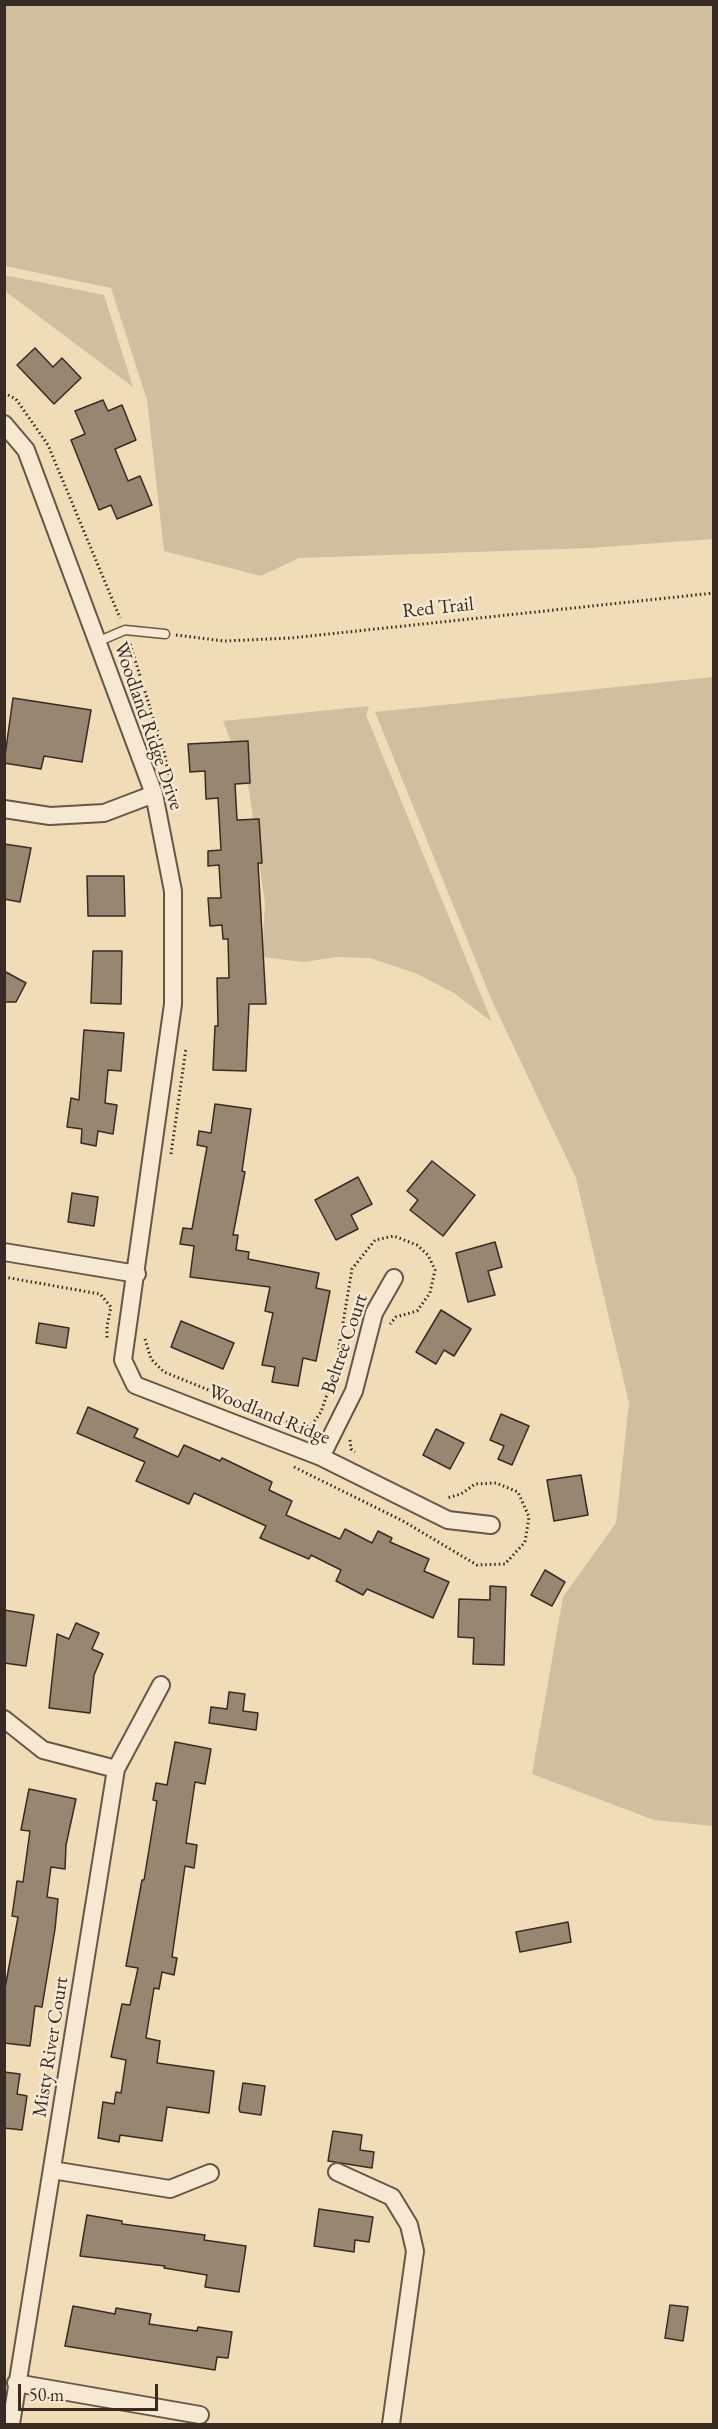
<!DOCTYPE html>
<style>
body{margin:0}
#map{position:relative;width:718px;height:2429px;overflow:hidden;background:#f1dcb8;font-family:"EB Garamond",serif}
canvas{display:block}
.frame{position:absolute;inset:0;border:6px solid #372b23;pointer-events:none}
.scale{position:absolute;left:18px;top:2384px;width:140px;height:27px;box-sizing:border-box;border:3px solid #372b23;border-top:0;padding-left:8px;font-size:18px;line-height:21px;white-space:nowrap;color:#372b23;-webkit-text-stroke:4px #f6e8d1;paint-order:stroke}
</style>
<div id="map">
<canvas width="718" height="2429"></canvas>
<div class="frame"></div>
<div class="scale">50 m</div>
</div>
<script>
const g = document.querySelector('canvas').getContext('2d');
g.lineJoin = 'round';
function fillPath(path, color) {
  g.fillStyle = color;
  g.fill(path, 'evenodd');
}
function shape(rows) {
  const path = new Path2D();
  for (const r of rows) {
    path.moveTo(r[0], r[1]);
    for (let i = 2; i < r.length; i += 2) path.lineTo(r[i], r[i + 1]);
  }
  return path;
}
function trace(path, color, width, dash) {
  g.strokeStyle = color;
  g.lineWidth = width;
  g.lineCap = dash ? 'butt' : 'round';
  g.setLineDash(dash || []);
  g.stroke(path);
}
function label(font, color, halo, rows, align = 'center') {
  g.font = font + ' "EB Garamond",serif';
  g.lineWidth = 5;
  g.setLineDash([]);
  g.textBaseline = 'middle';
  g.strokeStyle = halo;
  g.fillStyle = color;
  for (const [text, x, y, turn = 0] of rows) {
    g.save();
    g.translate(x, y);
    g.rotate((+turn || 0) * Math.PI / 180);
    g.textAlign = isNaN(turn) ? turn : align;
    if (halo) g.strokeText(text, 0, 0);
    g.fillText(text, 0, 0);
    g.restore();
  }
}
fillPath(shape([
 [4,5,713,5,713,539,590,548,299,558,261,576,164,551,147,400,111,288,5,266],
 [4,275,104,295,133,387,5,291],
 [713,677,714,677,713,1826,654,1820,532,1774,563,1597,616,1523,629,1403,576,1178,492,1001,375,712],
 [369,706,366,715,492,1022,454,993,415,973,370,958,337,957,304,962,262,957,265,903,249,789,223,721]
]), '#d1be9f');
const building = shape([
 [35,348,53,367,62,358,81,378,54,404,17,365,35,348],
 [103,400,108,411,122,405,136,440,115,449,128,481,140,476,152,505,117,519,111,505,99,510,71,440,85,434,75,411,103,400],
 [13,698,91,710,82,762,44,756,41,769,4,763,13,698],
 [248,741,250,783,235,784,237,820,259,819,262,863,258,863,266,1004,249,1004,246,1071,213,1070,215,1026,218,1026,217,978,229,978,228,939,223,939,222,925,210,926,208,898,221,898,219,865,208,866,208,851,221,850,218,798,206,799,205,771,190,772,188,744,248,741],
 [4,844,31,848,20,902,4,899,4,844],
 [87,876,124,876,125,916,88,916,87,876],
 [93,951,122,951,121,1004,91,1003,93,951],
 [4,971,26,983,16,1002,4,1002,4,971],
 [84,1030,124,1033,121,1071,108,1070,105,1103,117,1105,113,1134,98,1131,96,1146,81,1143,82,1129,67,1127,71,1098,79,1100,84,1030],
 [215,1104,251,1109,242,1171,245,1172,233,1235,238,1235,236,1250,249,1252,248,1259,319,1273,316,1288,330,1291,316,1361,303,1358,298,1386,272,1382,275,1367,262,1365,273,1313,265,1311,270,1287,190,1277,194,1246,180,1244,183,1228,192,1229,207,1147,197,1145,199,1131,211,1133,215,1104],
 [432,1161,475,1195,443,1236,410,1210,418,1200,407,1191,432,1161],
 [358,1177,372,1204,351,1215,358,1229,336,1240,315,1200,358,1177],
 [72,1193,98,1197,94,1226,68,1222,72,1193],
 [495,1242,502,1267,488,1271,495,1295,468,1302,456,1253,495,1242],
 [441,1310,471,1329,454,1356,444,1350,436,1364,416,1352,441,1310],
 [181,1321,234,1343,223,1369,171,1347,181,1321],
 [39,1323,69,1328,66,1348,36,1343,39,1323],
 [88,1407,138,1429,134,1437,178,1457,184,1445,220,1461,222,1458,272,1482,269,1490,292,1501,286,1515,340,1539,345,1529,372,1543,378,1531,392,1538,390,1542,429,1559,424,1571,449,1582,433,1618,367,1589,363,1595,336,1581,341,1570,311,1555,309,1559,260,1538,266,1526,194,1493,189,1504,136,1481,145,1462,77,1433,88,1407],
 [501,1414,529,1426,512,1465,498,1459,504,1446,490,1440,501,1414],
 [436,1429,464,1443,450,1469,423,1455,436,1429],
 [581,1475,588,1515,554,1521,547,1480,581,1475],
 [545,1570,565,1582,552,1606,531,1595,545,1570],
 [490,1586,506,1587,504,1665,473,1664,474,1638,458,1637,459,1599,490,1600,490,1586],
 [4,1610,34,1615,26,1666,4,1663,4,1610],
 [76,1623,99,1633,92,1649,103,1654,94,1675,90,1713,49,1708,57,1634,69,1639,76,1623],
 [229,1692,245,1694,243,1711,258,1713,256,1730,209,1723,211,1707,227,1709,229,1692],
 [175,1742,211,1749,205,1784,195,1782,186,1843,197,1845,194,1868,185,1866,172,1957,177,1958,174,1975,162,1972,159,1989,154,1988,146,2038,160,2041,157,2063,214,2071,209,2113,167,2107,162,2141,120,2135,119,2142,98,2138,103,2102,114,2104,116,2092,121,2093,126,2060,111,2057,122,2004,130,2005,138,1968,126,1966,142,1880,144,1880,157,1801,153,1800,156,1783,167,1785,175,1742],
 [29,1789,76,1799,66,1845,65,1869,51,1867,47,1897,58,1899,55,1929,42,2007,35,2006,30,2046,4,2043,4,1994,18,1917,12,1916,17,1881,23,1882,30,1831,21,1830,29,1789],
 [568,1922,571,1942,520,1952,516,1932,568,1922],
 [4,2072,20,2074,17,2094,27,2096,22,2130,4,2128,4,2072],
 [243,2083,265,2086,261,2115,240,2112,239,2109,243,2083],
 [333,2131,362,2135,360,2150,374,2152,372,2168,328,2161,333,2131],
 [319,2209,373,2217,369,2242,355,2240,354,2252,314,2246,319,2209],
 [87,2215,122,2221,122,2224,205,2235,204,2240,246,2246,239,2292,205,2287,207,2275,164,2268,165,2266,80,2256,87,2215],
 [670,2305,688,2307,683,2341,665,2338,670,2305],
 [73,2306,115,2314,116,2308,151,2314,149,2324,197,2331,198,2327,232,2332,228,2358,217,2357,215,2370,65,2346,73,2306]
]);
fillPath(building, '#988770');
trace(building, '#372b23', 1.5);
const service = shape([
 [97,642,125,630,165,634]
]);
const minor = shape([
 [4,424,26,450,154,794,173,891,173,1004,123,1360,135,1385,321,1457,448,1520,491,1525],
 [4,809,50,816,104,813,154,794],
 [4,1252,137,1274],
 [321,1457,354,1391,374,1313,394,1278],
 [4,1719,43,1750,116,1769],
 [52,2170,170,2189,210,2173],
 [337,2172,392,2197,409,2225,415,2251,391,2424],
 [16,2383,200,2415],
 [11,2424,116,1769,161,1685]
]);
trace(service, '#665748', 11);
trace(minor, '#665748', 20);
trace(shape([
 [4,393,16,399,48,445,120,618],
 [176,635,224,641,291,638,714,593],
 [130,644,164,752,170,782],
 [171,1154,186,1048],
 [4,1277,100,1294,111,1307,107,1326,107,1338],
 [145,1339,151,1359,164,1372,303,1428,313,1423,321,1412,335,1371,352,1269,375,1240,394,1236,417,1245,428,1255,435,1270,430,1293,417,1311,396,1317,390,1324],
 [350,1440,351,1449,355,1452],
 [294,1467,403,1521,477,1565,505,1564,525,1542,529,1517,518,1492,496,1483,475,1484,461,1494,447,1498]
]), '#372b23', 3, [1.5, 3]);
trace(service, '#f6e8d1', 8);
trace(minor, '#f6e8d1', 16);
label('20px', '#372b23', '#f6e8d1', [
 ["Red Trail",438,608,-6],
 ["Woodland Ridge Drive",148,726,71],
 ["Beltree Court",345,1344,-71],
 ["Woodland Ridge",269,1415,22],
 ["Misty River Court",51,2047,-81]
]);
</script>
